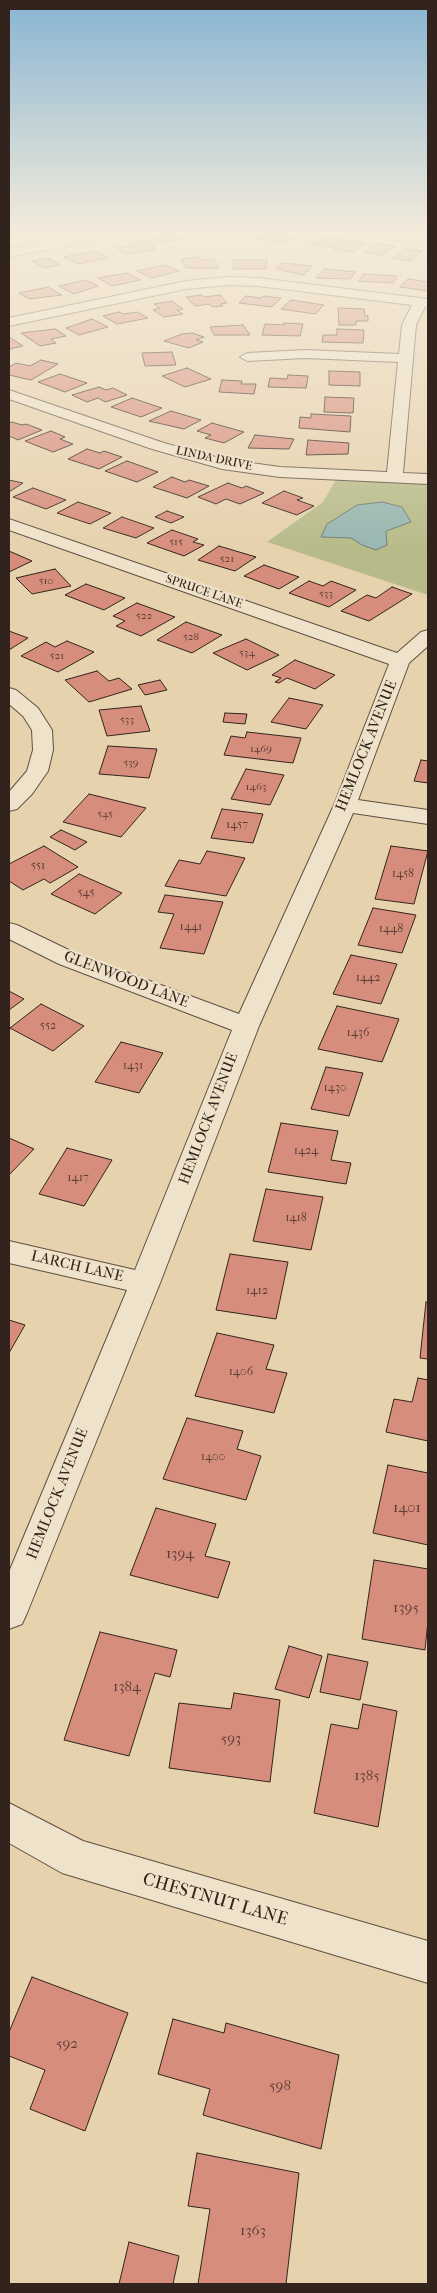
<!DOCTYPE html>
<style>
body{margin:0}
#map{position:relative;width:437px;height:2293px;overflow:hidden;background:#e7d2ae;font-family:"IM FELL French Canon",serif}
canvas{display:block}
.frame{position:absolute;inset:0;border:10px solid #32241d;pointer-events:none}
</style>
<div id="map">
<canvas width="437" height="2293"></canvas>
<div class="frame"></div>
</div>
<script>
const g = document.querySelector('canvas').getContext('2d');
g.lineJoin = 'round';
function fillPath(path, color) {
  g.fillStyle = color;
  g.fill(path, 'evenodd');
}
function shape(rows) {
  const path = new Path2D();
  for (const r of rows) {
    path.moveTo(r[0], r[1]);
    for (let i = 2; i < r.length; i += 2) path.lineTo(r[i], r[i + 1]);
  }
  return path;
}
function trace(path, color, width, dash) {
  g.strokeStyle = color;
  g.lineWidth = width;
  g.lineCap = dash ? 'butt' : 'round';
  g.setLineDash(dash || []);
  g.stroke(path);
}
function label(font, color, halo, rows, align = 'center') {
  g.font = font + ' "IM FELL French Canon",serif';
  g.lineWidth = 4.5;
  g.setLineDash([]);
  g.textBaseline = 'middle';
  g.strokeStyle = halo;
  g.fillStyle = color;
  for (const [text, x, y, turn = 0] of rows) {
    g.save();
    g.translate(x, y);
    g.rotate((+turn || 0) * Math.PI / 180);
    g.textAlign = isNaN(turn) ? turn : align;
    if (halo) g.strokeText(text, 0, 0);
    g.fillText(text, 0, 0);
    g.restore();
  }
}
fillPath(shape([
 [337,478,428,481,428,595,267,542,323,502]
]), '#b7bb89');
const water = shape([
 [382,502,402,507,411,522,386,531,387,545,376,550,362,545,351,538,321,537,327,524,357,505,382,502]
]);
fillPath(water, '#98b6b1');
trace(water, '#6f7c76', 1);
const building = shape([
 [262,232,295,237,286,243,253,238,262,232],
 [175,234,183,239,157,243,149,237,175,234],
 [319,236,343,238,334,247,310,245,319,236],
 [147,240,156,246,152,246,157,249,126,254,116,248,134,245,130,242,147,240],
 [347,240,366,243,353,252,333,249,347,240],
 [377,243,395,246,382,255,364,252,377,243],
 [405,249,422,251,411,261,393,258,405,249],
 [94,251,108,258,78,264,64,257,94,251],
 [200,257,201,260,214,259,219,268,186,268,181,259,200,257],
 [48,258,60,265,44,268,32,261,48,258],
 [234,260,267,260,266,269,233,269,234,260],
 [282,263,312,266,304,275,276,269,282,263],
 [164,265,179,271,152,278,137,271,164,265],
 [324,269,356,272,350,279,316,278,324,269],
 [127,273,140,280,112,286,98,278,127,273],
 [364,274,397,276,393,283,359,281,364,274],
 [408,279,428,282,428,291,400,287,408,279],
 [86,280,98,286,74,294,59,286,86,280],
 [48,287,62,295,29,299,19,293,48,287],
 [202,295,204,297,220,295,227,303,220,304,223,306,212,307,209,304,195,306,186,297,202,295],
 [246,296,261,298,263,296,281,298,272,307,239,303,246,296],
 [291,300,324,305,315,314,281,309,291,300],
 [172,301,183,309,177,310,183,314,164,317,153,310,160,308,154,304,172,301],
 [338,308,364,309,365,316,368,316,368,321,356,321,356,325,339,325,338,308],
 [119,312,123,314,137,312,148,318,117,324,103,316,119,312],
 [92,319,108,327,79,335,66,328,92,319],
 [284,323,303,324,300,336,262,335,265,324,284,325,284,323],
 [243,325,250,335,214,335,210,327,243,325],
 [55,329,66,336,51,339,56,343,40,346,21,333,55,329],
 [337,329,364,330,363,343,322,342,323,335,337,335,337,329],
 [192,333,204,337,196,340,203,342,189,348,164,341,182,334,192,333],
 [9,337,23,346,9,349,9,337],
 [172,352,176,365,145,366,142,353,172,352],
 [41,360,58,364,31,380,9,375,9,367,16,363,30,366,41,360],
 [187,368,211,379,185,387,162,376,187,368],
 [329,371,360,372,360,386,329,385,329,371],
 [60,374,87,383,65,392,38,382,60,374],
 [288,375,308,376,306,388,268,387,270,378,287,379,288,375],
 [222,380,242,381,241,384,256,384,254,394,219,392,222,380],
 [99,387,106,390,113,388,127,395,105,402,98,398,87,402,72,395,99,387],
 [325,397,354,398,353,413,324,412,325,397],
 [132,398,162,408,141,417,111,407,132,398],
 [171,411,201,420,184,429,149,421,171,411],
 [311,414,351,416,350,432,299,428,300,417,311,418,311,414],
 [12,422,22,425,26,424,42,430,18,440,9,436,9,423,12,422],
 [212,423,244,432,224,443,205,438,211,435,197,431,212,423],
 [51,431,65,437,60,439,73,444,53,452,25,441,51,431],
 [255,435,294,439,289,449,248,448,255,435],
 [308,440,349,443,348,454,306,455,308,440],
 [87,449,100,453,104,451,122,457,99,469,68,459,87,449],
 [127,461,158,472,137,482,105,471,127,461],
 [172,477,185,482,189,480,209,486,187,498,153,487,172,477],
 [9,480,23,483,9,492,9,480],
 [228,483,242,488,246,486,264,493,240,504,226,499,216,504,198,497,228,483],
 [33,488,66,500,46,509,13,497,33,488],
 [284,491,303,498,297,500,314,506,297,515,262,503,284,491],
 [78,502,111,513,90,524,57,513,78,502],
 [167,511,184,517,171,523,155,517,167,511],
 [122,517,154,528,136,538,103,528,122,517],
 [172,530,198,539,193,542,204,545,184,556,147,543,172,530],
 [219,546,256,557,235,571,198,560,219,546],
 [9,551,32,561,9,572,9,551],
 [264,565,299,577,279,589,244,576,264,565],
 [55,569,71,586,32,594,16,578,55,569],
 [309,581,323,586,331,581,356,590,329,607,289,593,309,581],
 [86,584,125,598,104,610,65,595,86,584],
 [392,587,412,594,369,621,341,611,367,595,376,598,392,587],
 [137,603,175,617,141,636,116,626,125,621,113,616,137,603],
 [186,622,222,635,192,653,157,640,186,622],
 [9,631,28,638,9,650,9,631],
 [246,639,279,655,247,670,213,653,246,639],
 [67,641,94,652,58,672,21,656,46,642,55,647,67,641],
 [295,660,335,675,315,689,287,678,279,683,275,682,281,678,272,675,295,660],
 [97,671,109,681,119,678,132,689,89,702,65,680,97,671],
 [160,680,167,690,145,695,138,685,160,680],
 [289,698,323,705,306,729,271,722,289,698],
 [141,706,150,731,107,736,99,710,141,706],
 [225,713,247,714,245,724,223,722,225,713],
 [247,732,301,738,293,763,224,755,231,736,245,738,247,732],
 [108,746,157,749,149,778,99,774,108,746],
 [421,760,428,761,428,783,414,781,421,760],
 [246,769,284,775,270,805,231,799,246,769],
 [89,794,146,808,121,837,63,822,89,794],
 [222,809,263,814,253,843,211,838,222,809],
 [61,830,87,842,75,850,50,837,61,830],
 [44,846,78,867,50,883,44,879,23,890,9,881,9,864,44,846],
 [391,846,428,851,414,904,375,899,391,846],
 [207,851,245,858,226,896,165,886,179,860,200,864,207,851],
 [79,874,122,893,95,914,51,894,79,874],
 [165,895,223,902,204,954,160,948,174,914,158,912,165,895],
 [373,908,416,915,402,953,358,945,373,908],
 [351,955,397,964,381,1004,333,994,351,955],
 [9,991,24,999,9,1010,9,991],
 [41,1004,84,1026,53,1051,10,1028,41,1004],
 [337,1006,399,1019,382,1062,318,1049,337,1006],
 [121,1042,163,1053,139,1093,95,1082,121,1042],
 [326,1067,363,1073,349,1116,311,1109,326,1067],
 [281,1123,338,1131,331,1160,351,1163,346,1184,268,1172,281,1123],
 [9,1138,34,1149,9,1175,9,1138],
 [67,1148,112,1160,84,1206,39,1194,67,1148],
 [266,1189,323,1197,311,1250,253,1241,266,1189],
 [230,1254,288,1262,276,1319,216,1310,230,1254],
 [426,1302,428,1302,428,1359,420,1358,426,1302],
 [9,1320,25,1325,9,1353,9,1320],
 [217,1333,274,1345,266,1369,287,1373,274,1413,195,1396,217,1333],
 [418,1378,428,1380,428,1441,386,1432,394,1399,412,1402,418,1378],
 [187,1418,243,1431,237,1449,261,1456,246,1500,163,1479,187,1418],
 [388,1465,428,1473,428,1545,373,1533,388,1465],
 [156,1508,216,1524,205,1556,230,1562,218,1598,130,1575,156,1508],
 [374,1560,428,1569,428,1621,425,1650,362,1639,374,1560],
 [100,1632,177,1650,170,1677,155,1673,129,1756,64,1740,100,1632],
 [289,1646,322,1656,309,1698,275,1689,289,1646],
 [328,1654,368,1662,360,1700,320,1692,328,1654],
 [234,1693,280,1700,270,1782,169,1768,179,1703,231,1709,234,1693],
 [363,1704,397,1711,378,1827,314,1813,331,1724,358,1729,363,1704],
 [32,1977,128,2013,85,2131,30,2109,45,2070,9,2056,9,2032,32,1977],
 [173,2019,224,2033,226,2023,339,2055,321,2149,203,2115,210,2089,158,2074,173,2019],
 [197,2153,299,2173,286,2284,198,2284,210,2209,188,2206,197,2153],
 [129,2242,179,2256,173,2284,119,2284,129,2242]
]);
fillPath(building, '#d78d7c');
trace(building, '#32241d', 1);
const minor = shape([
 [104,232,127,232,121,236,9,257,9,249,104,232],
 [360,232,391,232,428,236,428,244,366,236,360,232],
 [227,277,258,278,428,299,428,307,425,307,416,325,403,473,428,474,428,484,280,477,222,469,152,449,9,399,9,390,164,443,223,459,280,467,387,472,398,362,306,358,247,361,240,357,247,353,306,350,399,354,402,325,412,305,258,286,227,285,186,289,9,326,9,318,186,281,227,277],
 [9,519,397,653,421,632,428,630,428,646,409,663,358,800,428,810,428,824,353,813,259,1026,160,1283,27,1613,22,1624,9,1629,9,1572,127,1290,9,1263,9,1241,135,1270,232,1030,59,964,9,939,9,923,17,925,77,954,239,1014,334,805,389,664,9,530,9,519],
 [9,688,16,690,38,708,52,730,53,750,48,771,32,794,17,809,9,811,9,792,27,771,33,750,32,730,23,716,9,704,9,688],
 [9,1803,83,1841,428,1941,428,1983,62,1873,9,1843,9,1803]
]);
trace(minor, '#5f5041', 2);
fillPath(minor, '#efe2ca');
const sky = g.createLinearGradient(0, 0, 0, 553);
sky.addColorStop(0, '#88b5d2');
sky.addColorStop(0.42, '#f4ebdb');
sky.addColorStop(1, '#f4ebdb00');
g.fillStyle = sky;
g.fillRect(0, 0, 437, 553);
label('11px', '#5b3e35', null, [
 ["515",176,542],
 ["521",227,559],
 ["510",46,581],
 ["533",326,594],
 ["522",144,616],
 ["528",191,637],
 ["534",247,653],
 ["521",57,656],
 ["533",127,720],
 ["1469",261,749],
 ["539",131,763],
 ["1463",256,787],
 ["545",105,814]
]);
label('12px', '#32241d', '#efe2ca', [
 ["LINDA DRIVE",214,459,12],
 ["SPRUCE LANE",204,592,19]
]);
label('12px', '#5b3e35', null, [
 ["1457",237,825],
 ["551",38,866],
 ["1458",403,874],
 ["545",86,893],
 ["1441",191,927],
 ["1448",391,929],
 ["1442",368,978],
 ["552",48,1026],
 ["1436",358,1033],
 ["1431",133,1066],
 ["1430",335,1088],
 ["1424",306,1151],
 ["1417",78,1178],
 ["1418",296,1218],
 ["1412",257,1291],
 ["1406",241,1372],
 ["1400",213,1457]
]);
label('15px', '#32241d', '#efe2ca', [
 ["HEMLOCK AVENUE",367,746,-68],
 ["GLENWOOD LANE",126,980,21],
 ["HEMLOCK AVENUE",209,1119,-69],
 ["LARCH LANE",77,1267,13],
 ["HEMLOCK AVENUE",58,1494,-68]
]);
label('15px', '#5b3e35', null, [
 ["1401",407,1508],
 ["1394",180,1554],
 ["1395",406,1608],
 ["1384",127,1687],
 ["593",231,1739],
 ["1385",367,1776],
 ["592",67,2044],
 ["598",280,2086],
 ["1363",253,2231]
]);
label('18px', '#32241d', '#efe2ca', [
 ["CHESTNUT LANE",215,1900,16]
]);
</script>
